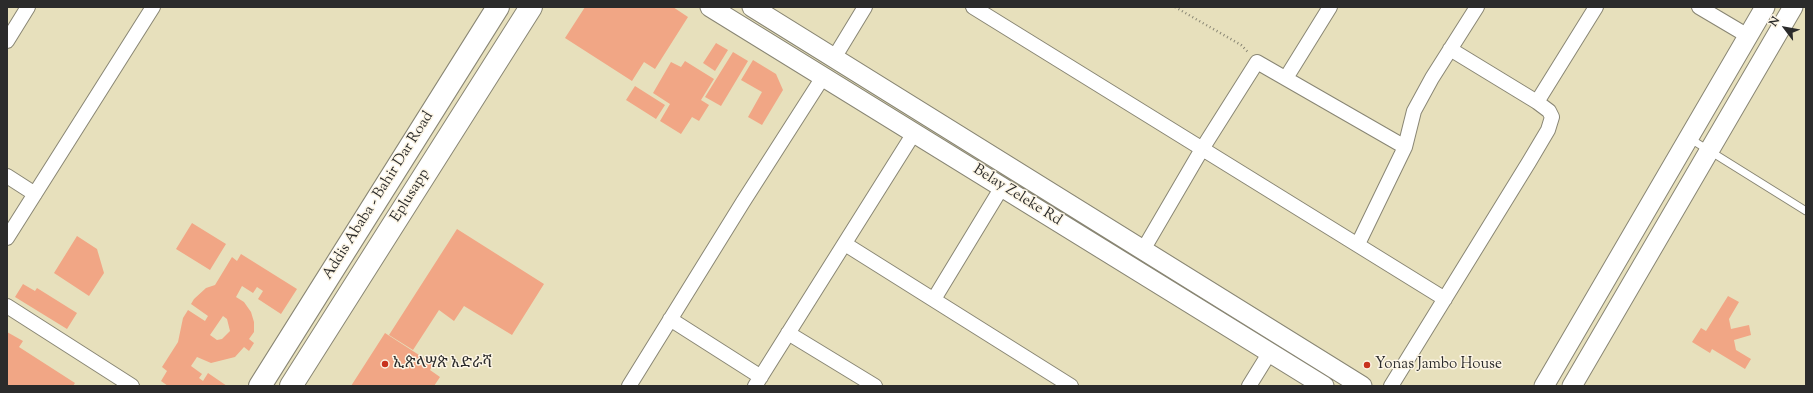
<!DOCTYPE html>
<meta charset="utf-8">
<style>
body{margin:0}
#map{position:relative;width:1813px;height:393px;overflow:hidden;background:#e7e0bc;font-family:"Sorts Mill Goudy",serif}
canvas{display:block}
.frame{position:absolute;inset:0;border:8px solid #2b2b2b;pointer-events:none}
.north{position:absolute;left:1765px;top:8px;width:40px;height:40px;-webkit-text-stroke:3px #fcf5e5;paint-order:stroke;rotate:302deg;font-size:11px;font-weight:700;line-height:16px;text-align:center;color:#2b2b2b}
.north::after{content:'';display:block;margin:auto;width:14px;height:18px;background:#2b2b2b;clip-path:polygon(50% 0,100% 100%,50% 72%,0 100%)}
</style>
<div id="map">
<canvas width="1813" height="393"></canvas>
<div class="frame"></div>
<div class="north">N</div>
</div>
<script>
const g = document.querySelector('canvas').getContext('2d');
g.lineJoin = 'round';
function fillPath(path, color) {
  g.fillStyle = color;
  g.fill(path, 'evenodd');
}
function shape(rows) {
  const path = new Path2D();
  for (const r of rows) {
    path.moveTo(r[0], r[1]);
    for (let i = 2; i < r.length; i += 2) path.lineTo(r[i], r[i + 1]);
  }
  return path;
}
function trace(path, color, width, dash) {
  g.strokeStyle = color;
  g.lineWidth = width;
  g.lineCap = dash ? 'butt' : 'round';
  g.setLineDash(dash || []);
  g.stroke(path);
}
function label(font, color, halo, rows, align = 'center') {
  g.font = font + ' "Sorts Mill Goudy","Noto Serif Ethiopic",serif';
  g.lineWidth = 3;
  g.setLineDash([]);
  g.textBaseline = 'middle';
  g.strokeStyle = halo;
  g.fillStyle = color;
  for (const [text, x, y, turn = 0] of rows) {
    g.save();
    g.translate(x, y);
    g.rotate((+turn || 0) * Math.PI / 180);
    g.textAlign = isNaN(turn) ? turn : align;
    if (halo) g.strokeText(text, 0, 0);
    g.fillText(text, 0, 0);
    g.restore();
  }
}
fillPath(shape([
 [585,7,673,7,688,17,655,69,644,62,632,81,565,38],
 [716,43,728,50,715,71,703,63],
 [733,52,748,61,721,106,705,97],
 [753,60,776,74,783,90,762,125,748,117,762,92,741,80],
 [685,61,714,79,701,100,709,105,699,121,692,117,681,134,660,121,670,104,653,93,671,62,681,67],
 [635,86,665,105,656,119,626,100],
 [192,223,226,244,210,270,176,249],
 [457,229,544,284,512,335,464,306,454,321,439,310,413,350,389,335],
 [77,236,97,249,104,273,89,296,54,273],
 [241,254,297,289,281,314,258,299,263,291,257,287,253,293,242,286,236,297,244,302,251,312,254,322,254,332,249,339,254,343,249,351,244,347,235,357,211,363,197,357,191,366,202,374,199,378,203,381,208,373,227,386,168,386,161,381,167,371,162,367,178,342,183,318,188,310,205,321,208,316,191,304,194,299,206,288,215,285,232,257,237,261],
 [223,316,227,319,230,331,222,339,217,340,210,335],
 [23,284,35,291,37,288,77,313,67,329,15,297],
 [1728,296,1739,302,1729,319,1731,329,1749,325,1751,335,1734,340,1736,350,1751,359,1745,369,1712,349,1710,353,1692,342,1701,328,1706,331],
 [7,332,23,341,19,347,75,383,73,386,7,386],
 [385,333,433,364,430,370,440,377,434,386,351,386]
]), '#f1a685');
const lane = shape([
 [1689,138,1806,211]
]);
const street = shape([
 [973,7,1445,299],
 [1699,7,1748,36],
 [7,41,28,7],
 [834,58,865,7],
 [1286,78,1330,7],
 [1537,102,1596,7],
 [7,176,35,194],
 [7,238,153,7],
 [845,244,1071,386],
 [1358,244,1405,147,1414,111,1432,78,1477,7],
 [1143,250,1202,149,1257,62,1405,147],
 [934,299,1002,187],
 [7,306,132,386],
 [670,319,761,377],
 [788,333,875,386],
 [629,386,743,202,823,77],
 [755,386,914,133],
 [1249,386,1270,352],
 [1391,386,1529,162,1548,130,1552,117,1549,111,1537,102,1450,49]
]);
const secondary = shape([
 [710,7,1324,386],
 [752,7,1362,386],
 [1544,386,1765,7],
 [1572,386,1793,7]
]);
const highway = shape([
 [260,386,498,7],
 [291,386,531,7]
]);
trace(lane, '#898674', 9);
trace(street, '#898674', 16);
trace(secondary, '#898674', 21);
trace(highway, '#898674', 24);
trace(shape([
 [1175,7,1241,45,1249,53]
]), '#898674', 2.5, [1, 3]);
trace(lane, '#fff', 7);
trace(street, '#fff', 14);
trace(secondary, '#fff', 19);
trace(highway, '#fff', 22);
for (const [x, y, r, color] of [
 [385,364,4,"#c8321e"],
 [1367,365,4,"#c8321e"]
]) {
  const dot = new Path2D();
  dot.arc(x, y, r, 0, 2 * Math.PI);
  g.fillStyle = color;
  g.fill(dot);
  trace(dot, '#fcf5e5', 1.5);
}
label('15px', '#2b2b2b', '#fcf5e5', [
 ["Addis Ababa - Bahir Dar Road",379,196,-58],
 ["Eplusapp",411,196,-58],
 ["Belay Zeleke Rd",1017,196,32]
]);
label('15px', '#2b2b2b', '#fcf5e5', [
 ["ኢጵላሣጵ አድራሻ",393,364],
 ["Yonas Jambo House",1375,365]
], 'left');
</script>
